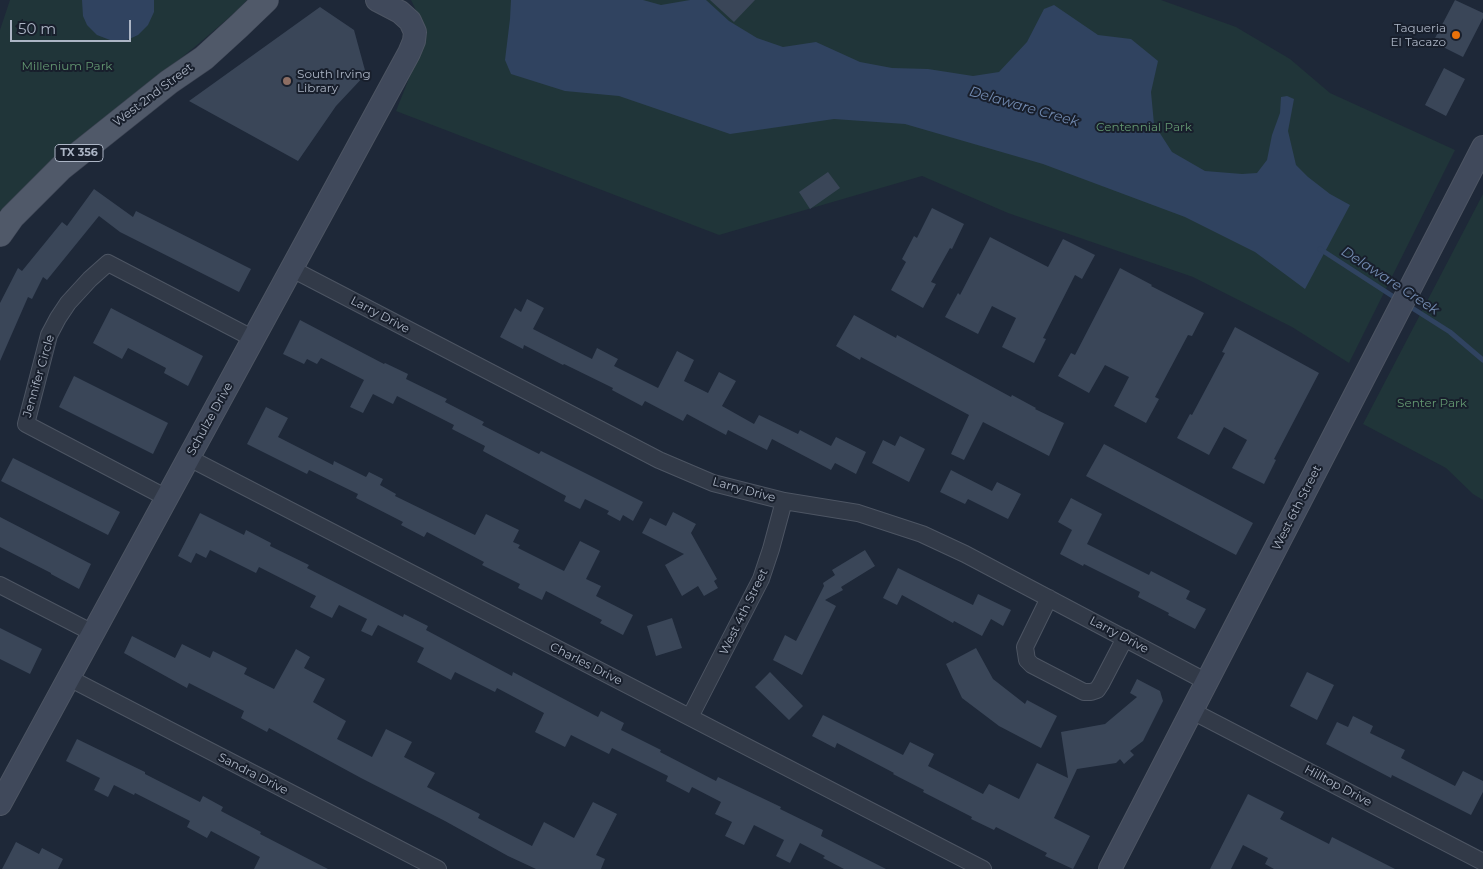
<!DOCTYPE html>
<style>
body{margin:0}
#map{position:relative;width:1483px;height:869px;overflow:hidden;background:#1e2838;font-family:Montserrat,sans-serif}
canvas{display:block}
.scale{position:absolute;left:10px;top:20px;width:121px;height:22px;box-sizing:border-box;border:2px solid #acb5c5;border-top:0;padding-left:6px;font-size:15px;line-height:18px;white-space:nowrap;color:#acb5c5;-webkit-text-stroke:4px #181f2c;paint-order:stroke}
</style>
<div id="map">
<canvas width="1483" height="869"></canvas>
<div class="scale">50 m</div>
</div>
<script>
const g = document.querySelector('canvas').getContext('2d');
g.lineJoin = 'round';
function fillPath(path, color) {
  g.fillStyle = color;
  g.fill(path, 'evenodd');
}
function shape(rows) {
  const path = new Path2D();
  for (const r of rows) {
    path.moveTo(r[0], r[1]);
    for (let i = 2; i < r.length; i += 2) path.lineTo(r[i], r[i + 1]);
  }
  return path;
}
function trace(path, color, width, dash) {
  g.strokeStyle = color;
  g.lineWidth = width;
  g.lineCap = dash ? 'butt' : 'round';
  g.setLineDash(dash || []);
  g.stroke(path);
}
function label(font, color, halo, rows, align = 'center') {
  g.font = font + ' Montserrat,sans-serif';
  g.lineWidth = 4;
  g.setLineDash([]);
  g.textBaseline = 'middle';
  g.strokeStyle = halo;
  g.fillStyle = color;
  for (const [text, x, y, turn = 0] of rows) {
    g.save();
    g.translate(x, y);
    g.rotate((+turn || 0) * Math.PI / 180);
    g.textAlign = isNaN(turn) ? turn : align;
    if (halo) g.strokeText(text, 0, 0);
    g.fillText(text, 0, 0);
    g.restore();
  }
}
fillPath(shape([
 [10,0,247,0,238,10,197,45,109,117,0,220,0,30],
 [411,0,1161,0,1236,27,1290,59,1330,93,1455,150,1349,363,1292,327,1193,277,1008,213,922,176,719,235,396,111,427,33],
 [1483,194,1483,500,1473,494,1446,468,1363,424]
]), '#203539');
fillPath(shape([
 [82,0,154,0,154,12,148,25,138,35,125,41,110,40,97,35,87,25,83,16],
 [511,0,643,0,661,5,690,0,706,0,729,21,757,38,783,47,816,42,860,62,892,68,928,69,973,76,999,72,1027,42,1044,9,1054,5,1098,35,1131,39,1158,61,1151,92,1154,124,1172,152,1205,171,1242,174,1257,173,1267,160,1272,135,1280,113,1281,97,1287,96,1294,99,1288,131,1296,165,1308,177,1330,194,1350,205,1305,289,1255,252,1185,217,1043,164,905,124,834,119,730,134,619,96,565,91,511,74,505,60,510,19]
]), '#304360');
trace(shape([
 [1320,249,1397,299],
 [1409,306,1450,332,1483,360]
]), '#304360', 5);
fillPath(shape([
 [710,0,755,0,734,22],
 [1455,0,1483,13,1483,18,1463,57,1433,42],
 [320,7,354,30,366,74,336,106,298,161,189,101],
 [1444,68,1465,79,1446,116,1425,105],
 [828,172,840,188,810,209,799,192],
 [94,189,133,217,136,211,251,269,239,292,120,232,99,216,47,280,43,277,32,299,28,297,0,361,0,303,18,268,22,271,62,222,67,226],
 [932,208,964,224,952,249,950,248,931,282,936,284,923,308,891,290,906,262,902,259,914,236,917,238],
 [990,237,1048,267,1063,239,1095,255,1082,279,1075,275,1043,338,1046,339,1034,363,1002,347,1016,318,992,306,978,334,945,317,958,293,960,295],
 [1120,268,1152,285,1151,286,1204,313,1192,336,1188,335,1155,397,1159,399,1146,423,1114,406,1129,377,1105,365,1089,393,1058,376,1071,353,1075,355],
 [527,299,544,308,533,329,592,359,597,348,618,359,614,366,658,388,677,351,694,360,684,381,708,393,719,372,736,381,722,406,754,424,759,415,798,434,800,430,831,446,836,437,866,452,856,474,835,463,831,470,772,439,767,450,728,430,726,435,687,414,683,421,645,401,642,406,612,390,613,388,564,364,563,365,524,345,523,349,500,337,515,308,521,312],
 [111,308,203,356,188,386,164,373,166,368,128,348,122,359,93,343],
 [854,315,896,338,897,335,1011,397,1012,395,1036,408,1035,409,1064,423,1049,456,983,422,964,460,951,454,969,415,861,357,860,360,836,346],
 [300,320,384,364,385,363,408,374,406,379,447,399,445,402,484,422,482,425,539,454,541,451,643,502,633,521,623,515,620,521,607,514,609,511,585,499,580,509,564,501,566,496,483,451,485,446,452,429,454,425,397,396,393,404,373,394,363,413,350,407,364,380,321,358,317,364,307,359,304,364,283,354],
 [1235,327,1319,373,1274,459,1276,460,1264,484,1232,468,1247,440,1224,427,1209,455,1177,438,1190,414,1192,415,1225,353,1222,352],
 [74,376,168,423,153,454,59,407],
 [266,407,288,418,278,437,333,465,334,461,366,477,369,472,383,479,380,485,396,494,395,496,475,535,486,514,519,530,513,542,520,545,518,548,564,571,580,541,600,551,586,579,601,586,596,596,633,615,623,635,600,623,602,620,546,591,542,600,518,588,520,584,482,565,484,562,427,532,424,537,401,525,403,522,356,498,358,494,309,470,307,474,247,444],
 [900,436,925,449,909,482,872,463,883,440,895,446],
 [1104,444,1253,523,1236,555,1086,476],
 [13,458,120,512,108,535,1,481],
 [951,470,992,491,997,482,1021,494,1008,519,968,499,965,504,940,492],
 [1071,498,1102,514,1087,544,1149,575,1151,571,1190,591,1186,599,1206,609,1195,629,1168,615,1169,613,1138,597,1140,592,1084,564,1083,566,1060,554,1072,530,1058,522],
 [673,512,696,524,691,533,717,579,714,581,718,588,704,596,698,586,682,596,665,565,684,554,642,533,650,518,666,526],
 [200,513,244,535,246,530,271,543,270,546,309,565,307,568,403,617,404,614,428,626,426,630,512,676,513,672,598,717,601,711,624,723,621,730,661,750,660,752,716,781,718,777,781,807,780,809,823,830,821,836,886,869,844,869,823,858,825,856,800,843,790,863,776,856,784,840,754,825,744,845,725,836,732,822,715,814,721,802,692,787,689,793,666,781,668,776,612,748,609,754,571,735,565,747,535,732,544,713,497,688,495,692,455,672,451,680,417,662,424,648,378,625,372,636,361,631,367,619,339,605,332,618,310,607,316,596,259,567,256,573,210,550,206,558,196,553,191,563,178,556],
 [0,517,91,564,79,589,51,574,51,573,0,547],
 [865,550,875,566,841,587,843,590,825,600,836,606,802,675,773,660,785,635,796,641,824,586,823,583,835,575,832,570],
 [898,568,973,605,978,594,1011,610,1003,626,991,619,982,636,954,621,953,623,902,595,897,605,883,598],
 [672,618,682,648,656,656,647,626],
 [0,628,42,649,30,674,0,659],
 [132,636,175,658,182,644,210,658,213,651,247,668,244,674,274,689,296,649,310,657,304,668,325,679,313,702,346,721,337,739,372,757,386,729,412,742,404,757,435,773,427,787,480,814,478,818,532,846,544,822,574,838,593,802,617,814,596,855,605,859,601,869,536,869,508,856,445,821,361,778,269,728,267,732,241,718,244,711,189,683,187,688,124,653],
 [976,648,993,679,1025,704,1027,700,1057,716,1041,748,999,726,962,698,946,664],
 [770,672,803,706,789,720,755,687],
 [1307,672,1334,685,1317,720,1290,706],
 [1137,679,1160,691,1163,701,1143,741,1130,751,1134,755,1124,764,1120,759,1116,763,1077,769,1054,818,1090,836,1073,869,1045,856,1047,853,996,827,994,830,971,819,972,817,923,792,924,790,893,774,894,773,837,743,835,748,812,736,823,715,903,755,910,742,934,754,928,766,983,794,989,784,1019,799,1037,763,1068,778,1061,732,1105,724,1137,697,1130,693],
 [1353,716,1373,726,1370,733,1405,750,1401,758,1455,786,1463,771,1483,781,1483,792,1471,815,1392,775,1391,778,1326,744,1337,722,1348,727],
 [77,739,145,772,145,774,200,802,203,796,223,807,221,811,261,832,260,834,328,869,254,869,260,857,211,831,207,838,187,827,190,821,135,793,134,795,114,785,108,797,94,790,100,778,66,761],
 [1248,794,1284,812,1280,819,1329,844,1332,837,1395,869,1274,869,1265,864,1268,858,1243,845,1231,869,1210,869],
 [16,842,39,854,42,848,63,859,58,869,2,869]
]), '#3a4658');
const street = shape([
 [292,269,659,460,713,483,784,501,858,513,922,534,965,554,1207,682],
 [189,458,983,869],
 [167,498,26,424,49,335,58,318,68,303,90,279,108,263,254,339],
 [0,585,93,633],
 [1049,598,1025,647,1027,660,1032,665,1084,692,1091,692,1097,690,1101,684,1125,638],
 [69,678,438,869],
 [1192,711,1483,862],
 [690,717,761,579,771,549,784,501]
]);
const secondary = shape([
 [0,804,409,53,414,41,415,32,410,21,400,12,377,0],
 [1110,869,1483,147]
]);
const primary = shape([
 [0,234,12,217,61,168,169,82,204,58,239,26,266,0]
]);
trace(street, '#4d5563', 18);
trace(secondary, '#4d5563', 24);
trace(primary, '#3c4352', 26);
trace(street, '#323a48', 16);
trace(secondary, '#40495b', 22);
trace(primary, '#505969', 25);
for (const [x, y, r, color] of [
 [1456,35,5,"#e8710a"],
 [287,81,5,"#8d6e63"]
]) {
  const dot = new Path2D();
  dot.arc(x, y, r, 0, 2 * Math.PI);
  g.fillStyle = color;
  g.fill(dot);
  trace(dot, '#181f2c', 2);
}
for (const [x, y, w] of [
 [79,153,48]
]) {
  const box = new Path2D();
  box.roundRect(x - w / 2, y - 8.5, w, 17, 4);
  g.fillStyle = '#181f2c';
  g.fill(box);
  trace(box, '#acb5c5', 1);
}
label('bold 11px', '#acb5c5', null, [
 ["TX 356",79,153]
]);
label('12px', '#acb5c5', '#181f2c', [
 ["Taqueria",1446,28],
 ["El Tacazo",1446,42],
 ["South Irving",297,74,"left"],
 ["Library",297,88,"left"]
], 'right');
label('12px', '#639771', '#181f2c', [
 ["Millenium Park",67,66],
 ["Centennial Park",1144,127],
 ["Senter Park",1432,403]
]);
label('12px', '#acb5c5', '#181f2c', [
 ["West 2nd Street",153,95,-37],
 ["Larry Drive",380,315,28],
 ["Jennifer Circle",39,376,-74],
 ["Schulze Drive",210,419,-61],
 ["Larry Drive",744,490,15],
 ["West 6th Street",1297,508,-63],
 ["West 4th Street",744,612,-64],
 ["Larry Drive",1119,635,28],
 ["Charles Drive",586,664,27],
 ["Sandra Drive",253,774,27],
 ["Hilltop Drive",1338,786,28]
]);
label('italic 14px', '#728ab0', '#181f2c', [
 ["Delaware Creek",1024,107,16],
 ["Delaware Creek",1390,281,33]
]);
</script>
